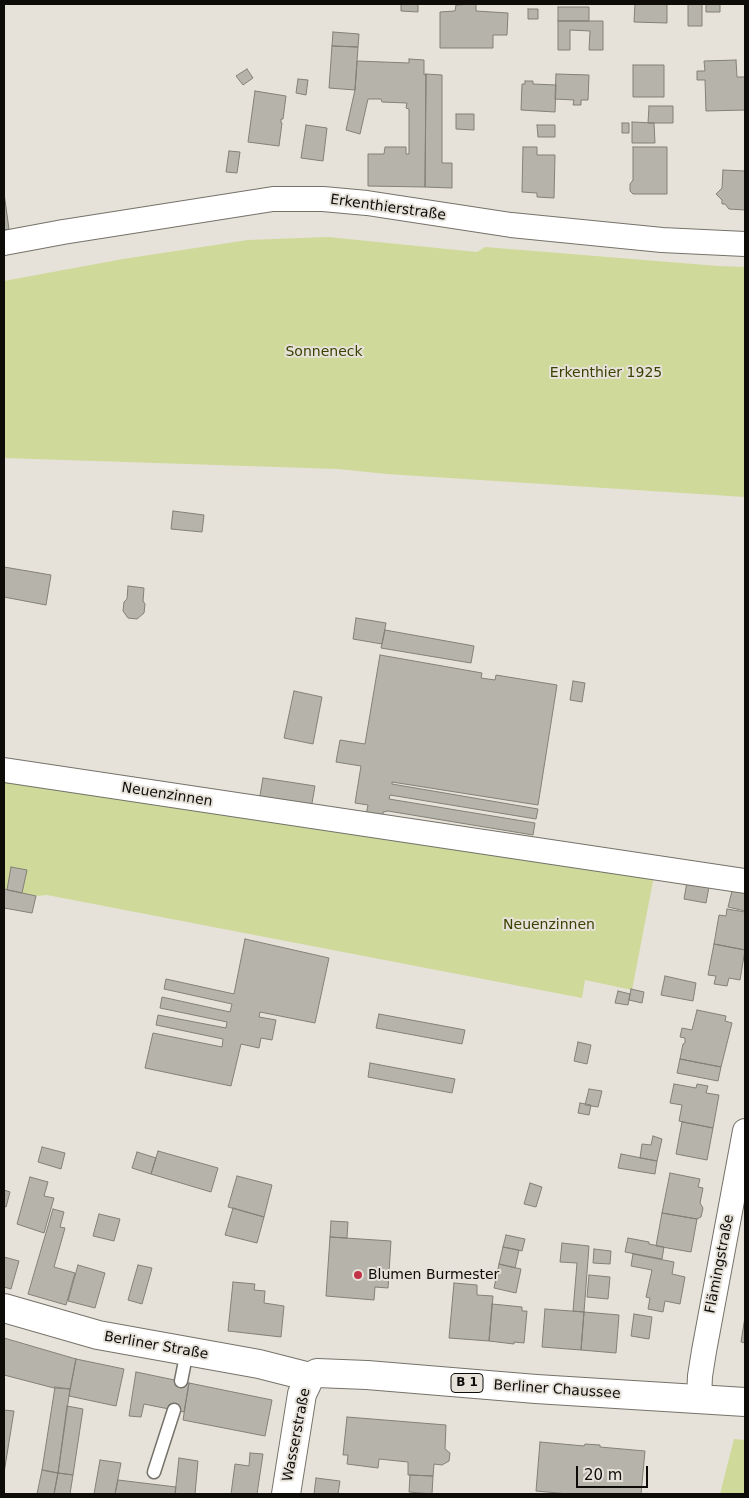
<!DOCTYPE html>
<meta charset="utf-8">
<style>
body{margin:0}
#map{position:relative;width:749px;height:1498px;overflow:hidden;background:#e6e2d9;font-family:"DejaVu Sans",sans-serif}
canvas{display:block}
.frame{position:absolute;inset:0;border:5px solid #0d0c09;pointer-events:none}
.scale{position:absolute;left:576px;top:1466px;width:72px;height:22px;box-sizing:border-box;border:2px solid #0d0c09;border-top:0;padding-left:6px;font-size:15px;line-height:18px;white-space:nowrap;color:#0d0c09;-webkit-text-stroke:4px #e6e2d9;paint-order:stroke}
</style>
<div id="map">
<canvas width="749" height="1498"></canvas>
<div class="frame"></div>
<div class="scale">20 m</div>
</div>
<script>
const g = document.querySelector('canvas').getContext('2d');
g.lineJoin = 'round';
function fillPath(path, color) {
  g.fillStyle = color;
  g.fill(path, 'evenodd');
}
function shape(rows) {
  const path = new Path2D();
  for (const r of rows) {
    path.moveTo(r[0], r[1]);
    for (let i = 2; i < r.length; i += 2) path.lineTo(r[i], r[i + 1]);
  }
  return path;
}
function trace(path, color, width, dash) {
  g.strokeStyle = color;
  g.lineWidth = width;
  g.lineCap = dash ? 'butt' : 'round';
  g.setLineDash(dash || []);
  g.stroke(path);
}
function label(font, color, halo, rows, align = 'center') {
  g.font = font + ' "DejaVu Sans",sans-serif';
  g.lineWidth = 4;
  g.setLineDash([]);
  g.textBaseline = 'middle';
  g.strokeStyle = halo;
  g.fillStyle = color;
  for (const [text, x, y, turn = 0] of rows) {
    g.save();
    g.translate(x, y);
    g.rotate((+turn || 0) * Math.PI / 180);
    g.textAlign = isNaN(turn) ? turn : align;
    if (halo) g.strokeText(text, 0, 0);
    g.fillText(text, 0, 0);
    g.restore();
  }
}
fillPath(shape([
 [328,237,477,252,485,247,718,266,745,267,745,497,387,474,338,469,4,458,4,281,123,259,248,240],
 [4,777,654,876,632,990,585,980,582,998,47,895,36,896,4,889],
 [734,1439,745,1440,745,1494,720,1494]
]), '#cfd999');
const building = shape([
 [401,4,418,4,418,12,401,11,401,4],
 [476,4,476,11,508,13,507,35,493,35,493,48,440,48,440,12,455,11,456,5,476,4],
 [635,4,667,4,667,23,634,22,635,4],
 [688,4,702,4,702,26,688,26,688,4],
 [706,4,720,4,720,12,706,12,706,4],
 [558,7,589,7,589,21,558,21,558,7],
 [528,9,538,9,538,19,528,19,528,9],
 [558,21,603,21,603,50,589,50,590,31,570,30,570,50,558,50,558,21],
 [333,32,359,34,358,47,332,46,333,32],
 [332,46,358,47,355,90,329,88,332,46],
 [409,59,424,60,424,75,426,74,425,187,368,186,368,154,384,154,385,147,406,147,406,154,409,154,409,109,406,108,407,103,382,102,381,99,368,99,360,134,346,130,355,90,357,61,409,63,409,59],
 [736,60,737,77,745,77,745,110,706,111,705,80,697,80,697,71,705,71,704,61,736,60],
 [633,65,664,65,664,97,633,97,633,65],
 [247,69,253,78,243,85,236,76,247,69],
 [426,74,442,75,442,163,452,163,452,188,425,187,426,74],
 [556,74,589,75,588,100,581,100,581,105,573,105,574,100,555,99,556,74],
 [298,79,308,80,306,95,296,93,298,79],
 [525,81,533,81,533,84,556,85,555,112,521,110,522,84,525,84,525,81],
 [255,91,286,96,283,119,281,119,281,123,282,123,279,146,248,142,255,91],
 [649,106,673,106,673,123,648,123,649,106],
 [456,114,474,114,474,130,456,129,456,114],
 [632,122,654,123,655,143,632,143,632,122],
 [622,123,629,123,629,133,622,133,622,123],
 [306,125,327,128,323,161,301,158,306,125],
 [537,125,555,125,555,137,538,137,537,125],
 [523,147,537,147,537,155,555,155,554,198,537,197,537,193,522,192,523,147],
 [633,147,667,147,667,194,633,194,630,191,630,184,633,180,633,147],
 [229,151,240,152,237,173,226,172,229,151],
 [723,170,745,171,745,210,729,209,725,204,722,204,722,200,716,194,722,188,723,170],
 [4,193,9,229,4,230,4,193],
 [173,511,204,515,202,532,171,529,173,511],
 [4,567,51,575,46,605,4,597,4,567],
 [128,586,144,588,143,601,145,604,144,613,137,619,128,618,123,611,124,602,127,599,128,586],
 [356,618,386,623,382,644,353,639,356,618],
 [385,630,474,646,471,663,381,648,385,630],
 [380,655,482,673,481,678,495,680,496,675,557,685,538,805,392,782,392,784,538,809,536,819,390,795,389,799,535,823,533,835,388,811,383,812,383,818,366,815,368,805,355,803,361,766,336,762,340,740,365,744,380,655],
 [573,681,585,683,582,702,570,700,573,681],
 [294,691,322,697,313,744,284,738,294,691],
 [263,778,315,786,311,809,259,801,263,778],
 [11,867,27,870,22,893,7,890,11,867],
 [687,882,709,887,706,903,684,899,687,882],
 [733,887,745,889,745,911,728,907,733,887],
 [4,889,36,896,32,913,4,908,4,889],
 [727,909,745,912,745,950,714,944,719,915,726,916,727,909],
 [245,939,329,958,315,1023,260,1012,259,1017,276,1020,272,1040,261,1038,259,1048,241,1044,231,1086,145,1068,153,1033,222,1047,223,1039,156,1025,158,1015,226,1028,227,1022,160,1008,162,997,230,1012,232,1004,164,989,166,979,234,994,245,939],
 [714,944,745,950,740,980,729,978,727,986,714,984,716,976,708,975,714,944],
 [665,976,696,983,693,1001,661,995,665,976],
 [631,989,644,992,642,1003,629,1000,631,989],
 [618,991,630,994,628,1005,615,1003,618,991],
 [697,1010,726,1016,725,1021,732,1023,721,1067,680,1059,683,1044,685,1043,685,1038,680,1037,682,1028,692,1030,697,1010],
 [379,1014,465,1030,462,1044,376,1028,379,1014],
 [578,1042,591,1045,587,1064,574,1061,578,1042],
 [680,1059,721,1067,718,1081,677,1073,680,1059],
 [370,1063,455,1079,452,1093,368,1077,370,1063],
 [674,1084,696,1088,697,1084,708,1086,706,1093,719,1095,713,1128,679,1121,682,1105,670,1103,674,1084],
 [589,1089,602,1091,598,1107,585,1105,589,1089],
 [580,1103,591,1105,589,1115,578,1113,580,1103],
 [682,1122,713,1128,707,1160,676,1154,682,1122],
 [653,1136,662,1139,657,1161,640,1158,642,1144,651,1145,653,1136],
 [42,1147,65,1153,61,1169,38,1162,42,1147],
 [158,1151,218,1168,211,1192,151,1174,158,1151],
 [137,1152,156,1158,151,1174,132,1168,137,1152],
 [621,1154,657,1161,655,1174,618,1168,621,1154],
 [670,1173,700,1179,698,1187,703,1188,700,1203,703,1208,701,1217,697,1219,662,1213,670,1173],
 [237,1176,272,1185,264,1217,228,1207,237,1176],
 [30,1177,48,1182,44,1196,54,1198,44,1233,17,1224,30,1177],
 [530,1183,542,1187,536,1207,524,1204,530,1183],
 [4,1190,10,1192,6,1207,4,1206,4,1207,4,1190],
 [233,1208,264,1217,257,1243,225,1235,233,1208],
 [53,1209,64,1212,60,1227,65,1228,54,1267,75,1273,66,1305,28,1294,53,1209],
 [662,1213,697,1219,691,1252,656,1246,662,1213],
 [99,1214,120,1219,114,1241,93,1236,99,1214],
 [331,1221,348,1222,347,1238,330,1237,331,1221],
 [506,1235,525,1239,522,1251,503,1247,506,1235],
 [330,1237,391,1241,388,1288,375,1287,374,1300,326,1296,330,1237],
 [628,1238,649,1242,649,1244,664,1247,662,1259,625,1252,628,1238],
 [562,1243,589,1246,584,1312,573,1311,577,1263,560,1262,562,1243],
 [503,1247,519,1250,515,1268,499,1264,503,1247],
 [594,1249,611,1251,610,1264,593,1263,594,1249],
 [633,1254,674,1262,672,1274,685,1277,680,1304,665,1301,663,1312,648,1309,650,1298,646,1297,652,1270,631,1266,633,1254],
 [4,1257,19,1261,11,1289,4,1287,4,1257],
 [499,1264,521,1269,516,1293,494,1288,499,1264],
 [78,1265,105,1273,95,1308,68,1301,78,1265],
 [138,1265,152,1268,142,1304,128,1300,138,1265],
 [589,1275,610,1277,608,1299,587,1297,589,1275],
 [233,1282,255,1284,254,1290,265,1291,264,1303,284,1306,281,1337,228,1331,233,1282],
 [454,1283,477,1285,477,1295,493,1296,489,1341,449,1338,454,1283],
 [492,1304,522,1307,522,1311,527,1311,524,1343,514,1342,514,1344,489,1341,492,1304],
 [545,1309,584,1312,581,1350,542,1347,545,1309],
 [584,1312,619,1315,616,1353,581,1350,584,1312],
 [634,1314,652,1317,649,1339,631,1336,634,1314],
 [745,1317,745,1343,741,1342,745,1317],
 [4,1338,76,1359,70,1389,54,1388,4,1375,4,1338],
 [76,1359,124,1369,116,1406,69,1396,76,1359],
 [136,1372,189,1383,184,1412,144,1404,141,1417,129,1416,136,1372],
 [189,1383,272,1400,265,1436,183,1420,189,1383],
 [55,1387,70,1389,58,1473,42,1470,55,1387],
 [67,1406,83,1409,73,1475,58,1473,67,1406],
 [4,1410,14,1411,4,1473,4,1410],
 [347,1417,446,1425,445,1449,450,1453,449,1461,442,1465,434,1464,433,1476,408,1475,408,1462,379,1459,378,1468,347,1464,348,1455,343,1455,347,1417],
 [540,1442,584,1446,585,1444,600,1445,600,1447,645,1451,641,1494,569,1494,536,1491,540,1442],
 [250,1453,263,1454,257,1494,229,1494,231,1494,235,1464,249,1466,250,1453],
 [179,1458,198,1461,195,1494,175,1494,179,1458],
 [100,1460,121,1463,115,1494,94,1494,100,1460],
 [42,1470,58,1473,54,1494,37,1494,42,1470],
 [58,1473,73,1475,70,1494,54,1494,58,1473],
 [410,1475,433,1476,432,1494,409,1492,410,1475],
 [316,1478,340,1481,338,1494,314,1494,316,1478],
 [118,1480,176,1487,175,1494,115,1494,118,1480]
]);
fillPath(building, '#b6b3aa');
trace(building, '#838077', 1);
const service = shape([
 [181,1381,187,1351],
 [154,1472,174,1410]
]);
const minor = shape([
 [4,243,63,232,273,199,323,199,367,203,511,225,662,240,745,244],
 [4,770,745,881],
 [699,1398,700,1376,704,1351,745,1131]
]);
const tertiary = shape([
 [4,1308,98,1335,259,1364,310,1377]
]);
const primary = shape([
 [286,1494,302,1394,310,1377,317,1373,367,1375,536,1389,745,1402]
]);
trace(service, '#75726a', 15);
trace(minor, '#75726a', 26);
trace(tertiary, '#75726a', 30);
trace(primary, '#75726a', 30);
trace(service, '#fff', 12);
trace(minor, '#fff', 24);
trace(tertiary, '#fff', 28);
trace(primary, '#fff', 28);
for (const [x, y, r, color] of [
 [358,1275,5,"#c33347"]
]) {
  const dot = new Path2D();
  dot.arc(x, y, r, 0, 2 * Math.PI);
  g.fillStyle = color;
  g.fill(dot);
  trace(dot, '#e6e2d9', 2);
}
for (const [x, y, w] of [
 [467,1383,32]
]) {
  const box = new Path2D();
  box.roundRect(x - w / 2, y - 9.5, w, 19, 4);
  g.fillStyle = '#e6e2d9';
  g.fill(box);
  trace(box, '#0d0c09', 1);
}
label('bold 12px', '#0d0c09', null, [
 ["B 1",467,1383]
]);
label('14px', '#0d0c09', '#e6e2d9', [
 ["Erkenthierstraße",388,208,8],
 ["Neuenzinnen",167,795,9],
 ["Flämingstraße",720,1264,-79],
 ["Berliner Straße",156,1346,10],
 ["Berliner Chaussee",557,1390,4],
 ["Wasserstraße",297,1435,-79]
]);
label('14px', '#3b4100', '#e6e2d9', [
 ["Sonneneck",324,352],
 ["Erkenthier 1925",606,373],
 ["Neuenzinnen",549,925]
]);
label('14px', '#0d0c09', '#e6e2d9', [
 ["Blumen Burmester",368,1275]
], 'left');
</script>
